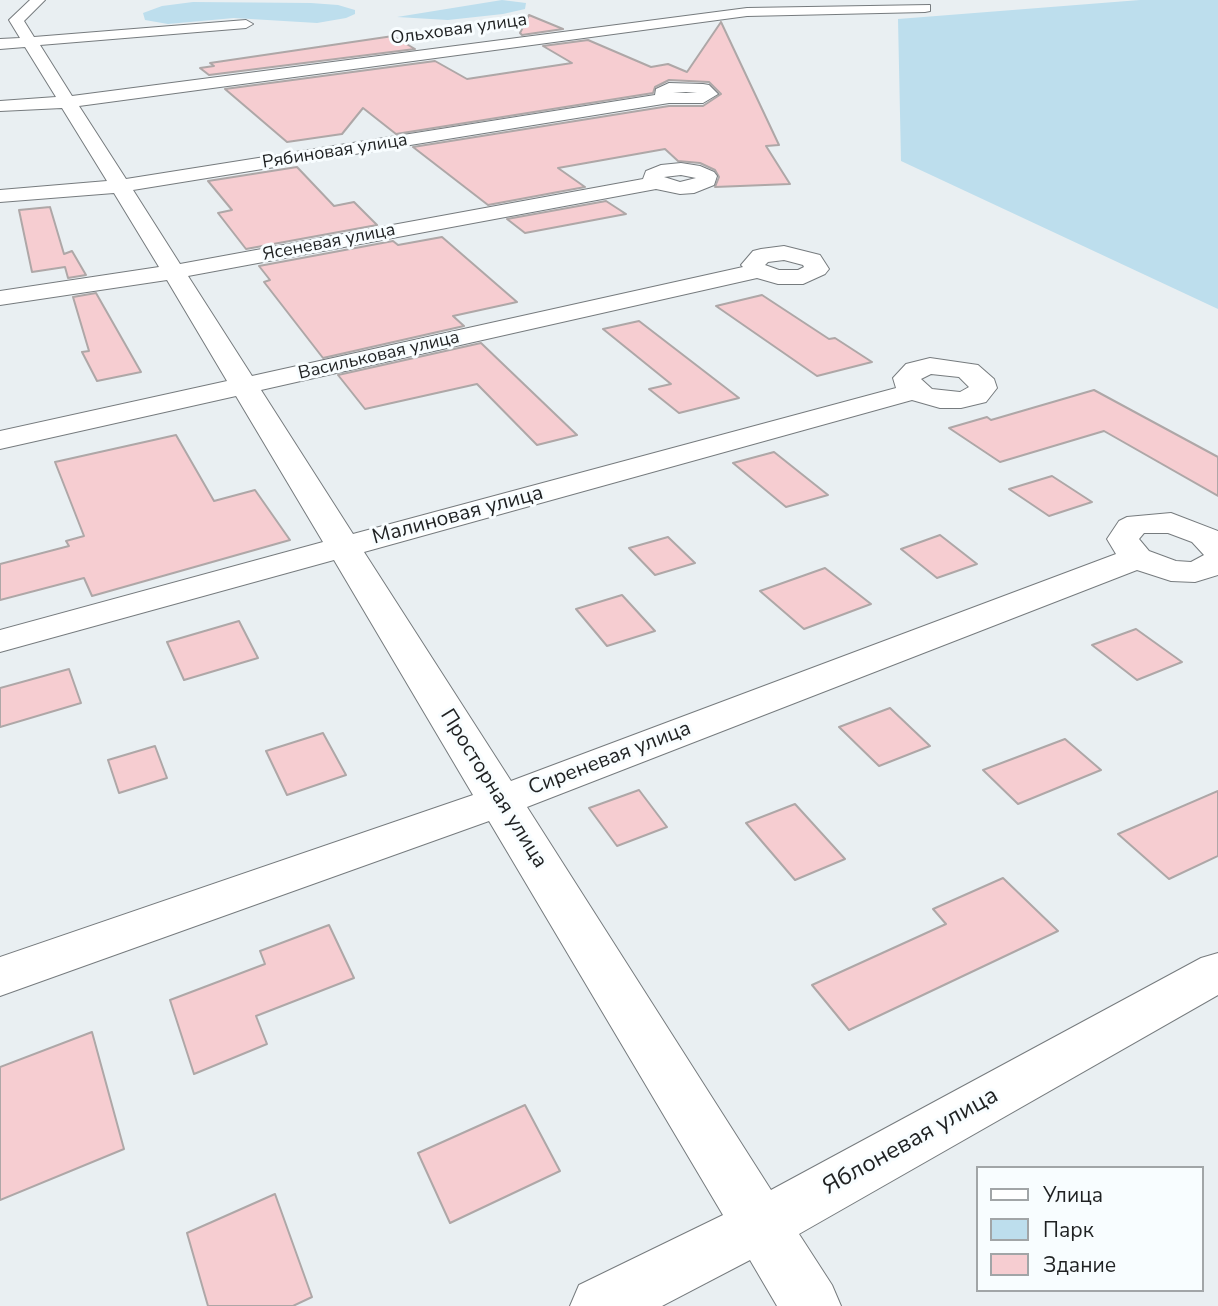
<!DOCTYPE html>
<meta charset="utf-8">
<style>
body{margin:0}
#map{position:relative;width:1218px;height:1306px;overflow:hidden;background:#e9eff2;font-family:"Nunito Sans",sans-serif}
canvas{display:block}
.legend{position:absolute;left:976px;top:1166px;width:228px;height:126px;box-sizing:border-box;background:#f8fdff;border:2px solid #a1a5a7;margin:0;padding:9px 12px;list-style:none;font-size:21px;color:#1f2122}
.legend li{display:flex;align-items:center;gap:14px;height:35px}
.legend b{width:35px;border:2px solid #a1a5a7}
</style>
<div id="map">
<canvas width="1218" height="1306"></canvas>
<ul class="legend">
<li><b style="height:9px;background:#fff"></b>Улица</li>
<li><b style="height:19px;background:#bddeed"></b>Парк</li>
<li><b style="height:19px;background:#f6cdd1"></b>Здание</li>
</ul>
</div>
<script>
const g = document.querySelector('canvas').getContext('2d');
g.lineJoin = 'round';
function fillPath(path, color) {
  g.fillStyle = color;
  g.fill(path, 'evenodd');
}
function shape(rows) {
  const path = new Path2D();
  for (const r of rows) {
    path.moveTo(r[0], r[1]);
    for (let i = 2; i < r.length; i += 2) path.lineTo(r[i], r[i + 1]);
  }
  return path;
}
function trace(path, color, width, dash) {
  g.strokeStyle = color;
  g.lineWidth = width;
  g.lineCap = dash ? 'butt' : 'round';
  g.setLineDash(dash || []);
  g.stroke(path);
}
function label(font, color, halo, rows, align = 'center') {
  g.font = font + ' "Nunito Sans",sans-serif';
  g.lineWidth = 6;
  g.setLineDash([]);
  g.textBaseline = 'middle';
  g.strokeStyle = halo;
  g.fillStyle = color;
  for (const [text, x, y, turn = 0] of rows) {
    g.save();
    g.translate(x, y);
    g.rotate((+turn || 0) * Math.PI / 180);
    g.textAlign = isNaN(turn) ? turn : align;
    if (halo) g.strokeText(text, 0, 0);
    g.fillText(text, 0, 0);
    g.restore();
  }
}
fillPath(shape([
 [502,0,526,3,525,9,503,14,448,20,397,17],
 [1140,0,1218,0,1218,309,901,161,898,19],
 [193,2,311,3,338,5,355,10,355,14,346,18,317,23,234,18,168,24,145,20,143,13,162,6]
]), '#bddeed');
const building = shape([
 [529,15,563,29,522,35,520,33,529,15],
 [721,22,779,145,766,146,790,184,715,187,719,177,715,170,700,163,678,161,665,149,558,168,585,187,488,205,413,147,669,106,703,106,721,94,709,82,669,80,655,87,653,93,396,134,363,108,342,134,287,142,225,89,435,61,467,79,572,63,543,46,588,40,651,67,668,64,687,72,721,22],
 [393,36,415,49,209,75,200,68,214,66,210,63,393,36],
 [297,167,334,206,354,202,377,225,246,249,218,213,232,210,208,181,297,167],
 [606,201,626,214,525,233,507,219,606,201],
 [50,207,64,254,72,251,86,275,68,278,65,267,32,272,19,210,50,207],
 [442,237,517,302,453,316,464,326,323,358,264,282,270,280,259,266,393,241,398,245,442,237],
 [96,293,141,372,97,381,82,352,89,351,73,297,96,293],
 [762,295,829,339,835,338,872,362,817,376,716,306,762,295],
 [639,321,739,398,679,413,649,389,671,384,603,329,639,321],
 [481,343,577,435,537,445,477,384,365,409,338,375,481,343],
 [1094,390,1218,457,1218,496,1104,431,1000,462,949,428,987,417,991,420,1094,390],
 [176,435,214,501,255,490,290,540,92,596,84,578,0,600,0,564,69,546,66,541,84,536,55,462,176,435],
 [774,452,828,495,786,507,733,463,774,452],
 [1052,476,1092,502,1049,516,1009,489,1052,476],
 [940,535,977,564,937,578,901,549,940,535],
 [668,537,695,563,655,575,629,548,668,537],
 [825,568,871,604,804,629,760,591,825,568],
 [622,595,655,631,607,646,576,609,622,595],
 [239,621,258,658,184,680,167,642,239,621],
 [1136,629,1182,662,1137,680,1092,645,1136,629],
 [69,669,81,703,0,727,0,688,69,669],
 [890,708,930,746,879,766,839,727,890,708],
 [323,733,346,775,287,795,266,751,323,733],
 [1065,739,1101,770,1018,804,983,770,1065,739],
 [155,746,167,778,119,793,108,760,155,746],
 [639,790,667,827,617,846,589,808,639,790],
 [1218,791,1218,856,1169,879,1118,834,1218,791],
 [795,804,845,859,795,880,746,823,795,804],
 [1003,878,1058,931,849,1030,812,985,946,924,933,909,1003,878],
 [329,925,354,978,256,1016,267,1044,194,1074,170,1000,265,964,260,951,329,925],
 [92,1032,124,1149,0,1200,0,1067,92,1032],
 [525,1105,560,1171,450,1223,418,1153,525,1105],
 [275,1194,312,1297,293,1306,208,1306,187,1233,275,1194]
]);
fillPath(building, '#f6cdd1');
trace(building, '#aea7a7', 2);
const minor = shape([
 [30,0,45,0,24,21,34,37,246,20,253,24,246,28,40,45,72,96,747,8,930,5,930,11,925,12,747,16,79,106,126,179,655,95,656,89,669,83,703,84,709,85,718,94,703,103,669,103,133,190,180,264,643,179,646,171,661,165,681,163,700,166,714,172,717,176,714,185,694,193,680,194,656,189,188,276,252,376,743,267,741,265,753,251,761,249,784,246,820,255,829,269,825,274,803,284,778,284,757,278,261,390,353,534,896,388,893,378,906,364,930,358,978,365,994,379,997,388,986,402,961,408,940,408,912,400,364,552,511,781,1116,554,1107,539,1119,521,1127,517,1171,513,1218,531,1218,575,1195,582,1171,581,1137,570,527,807,771,1190,1201,958,1218,953,1218,995,799,1234,832,1285,841,1306,777,1306,750,1260,662,1306,570,1306,579,1285,723,1215,489,821,0,996,0,957,473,795,334,560,0,652,0,630,323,542,236,396,0,449,0,431,227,381,167,280,0,305,0,291,159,267,114,193,0,202,0,190,107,181,62,108,0,111,0,101,56,97,25,47,0,49,0,39,20,38,9,20,30,0],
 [686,92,697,93,673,93,686,92],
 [681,175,696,178,680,182,664,177,681,175],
 [784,260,803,265,804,267,798,270,779,270,765,265,768,262,784,260],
 [931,374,959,377,969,387,960,392,932,389,921,379,931,374],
 [1144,533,1168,533,1192,542,1204,555,1191,562,1176,561,1149,551,1139,539,1144,533]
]);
trace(minor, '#767b7e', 2);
fillPath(minor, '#fff');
label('18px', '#1f2122', '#f8fdff', [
 ["Ольховая улица",459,30,-8],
 ["Рябиновая улица",335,152,-9],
 ["Ясеневая улица",329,243,-11],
 ["Васильковая улица",379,356,-13]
]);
label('21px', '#1f2122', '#f8fdff', [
 ["Малиновая улица",458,516,-15],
 ["Сиреневая улица",610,759,-21],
 ["Просторная улица",493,789,58]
]);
label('24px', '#1f2122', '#f8fdff', [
 ["Яблоневая улица",911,1142,-29]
]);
</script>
